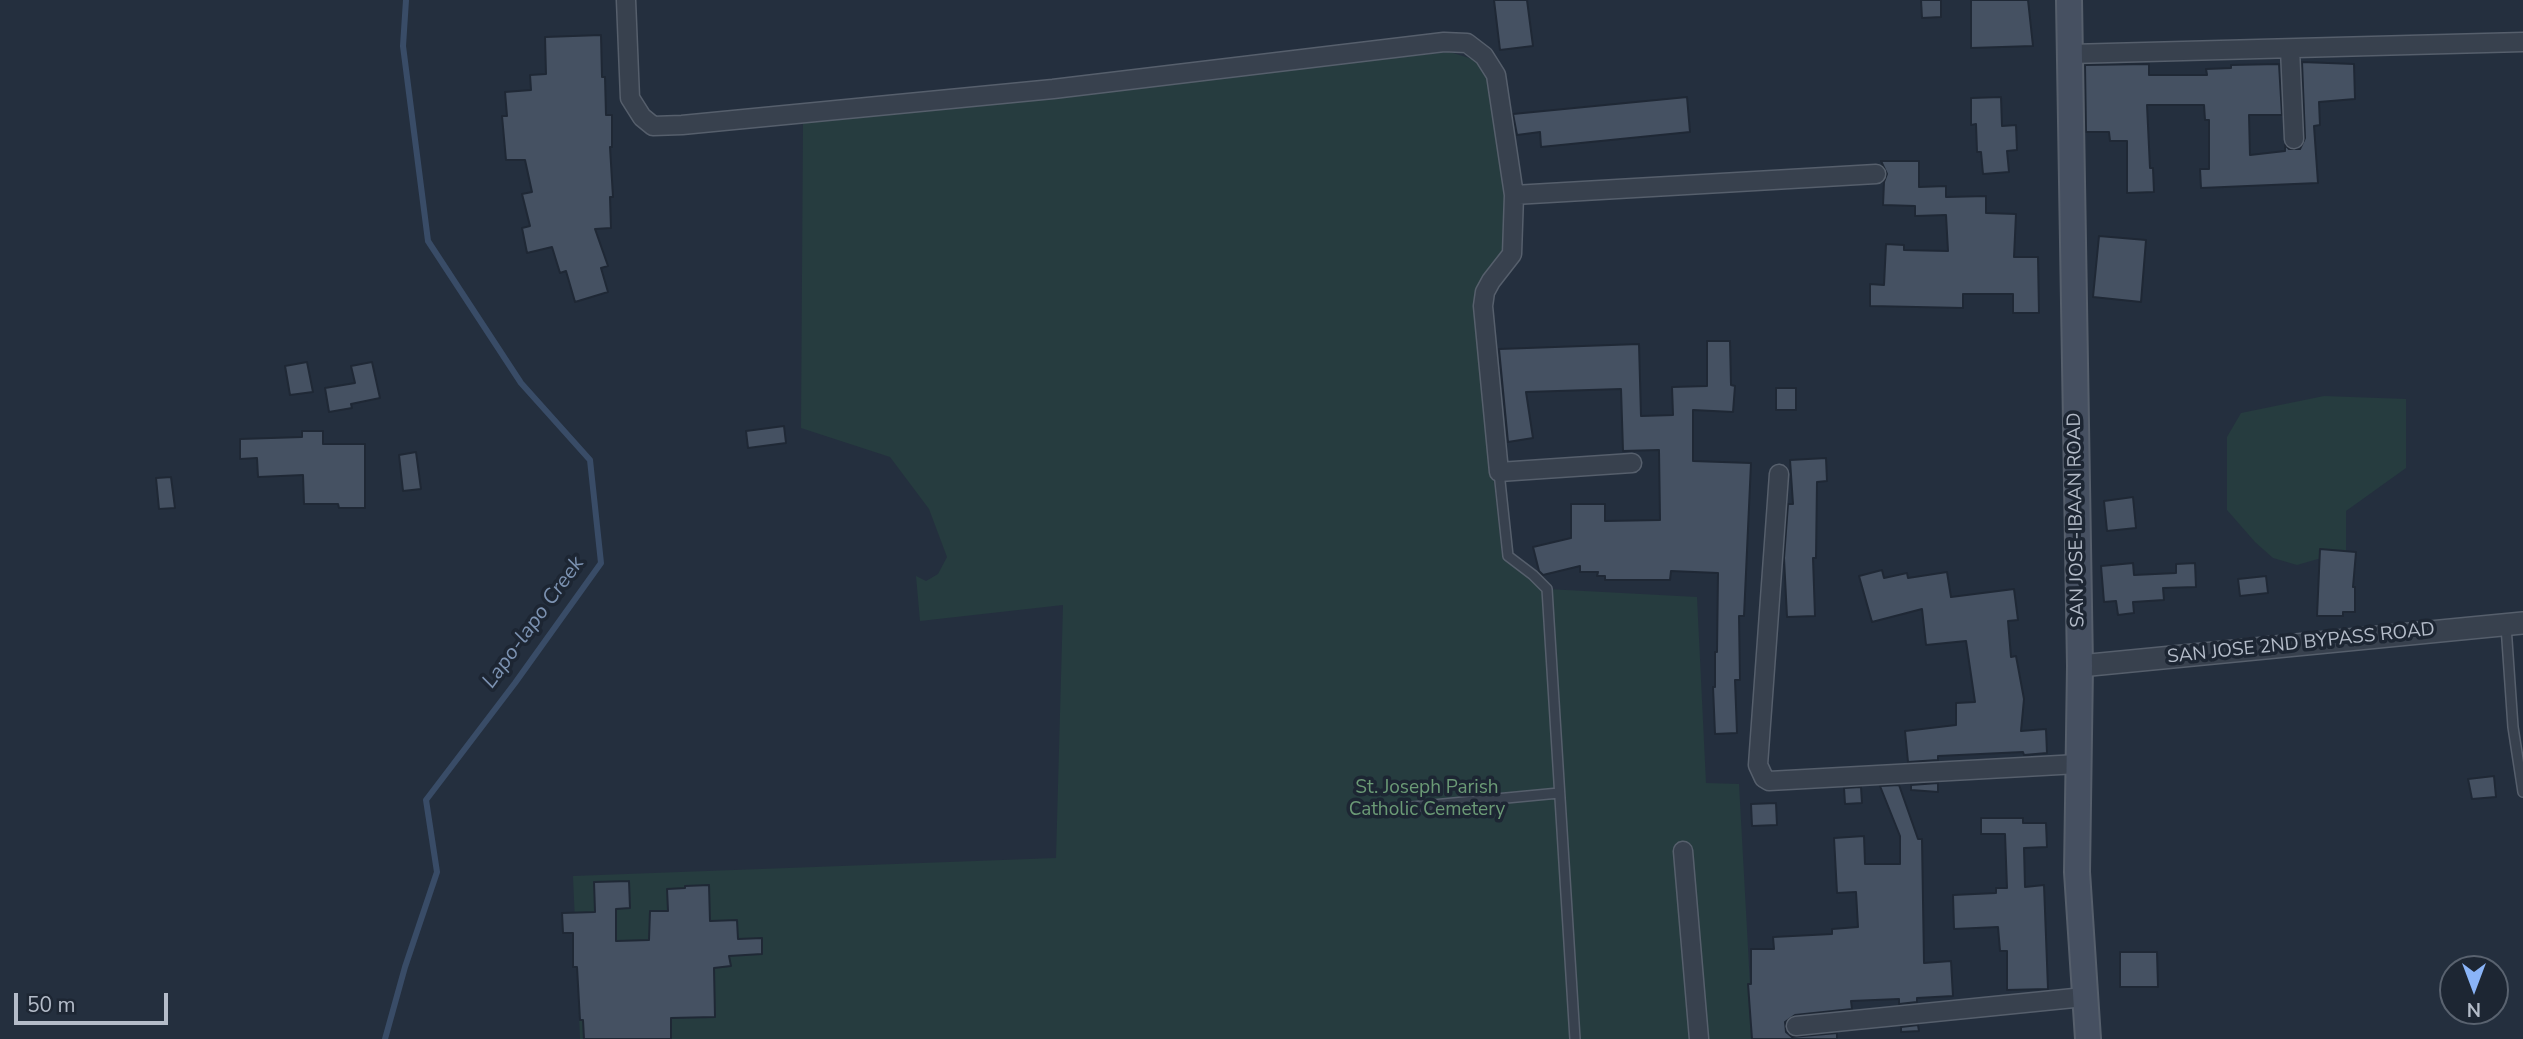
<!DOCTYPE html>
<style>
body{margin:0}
#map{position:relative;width:2523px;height:1039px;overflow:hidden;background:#242f3e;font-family:"Nunito Sans",sans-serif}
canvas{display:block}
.north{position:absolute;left:2439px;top:955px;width:70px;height:70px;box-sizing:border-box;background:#1d2633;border:2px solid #59626f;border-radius:50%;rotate:180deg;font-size:19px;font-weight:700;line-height:28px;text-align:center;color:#b4bcc9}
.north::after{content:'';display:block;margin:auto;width:24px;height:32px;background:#8ab4f8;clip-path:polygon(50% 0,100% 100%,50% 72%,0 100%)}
.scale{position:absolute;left:14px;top:993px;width:154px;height:32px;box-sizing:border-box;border:4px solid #b4bcc9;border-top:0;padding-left:9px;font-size:21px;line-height:24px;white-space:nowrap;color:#b4bcc9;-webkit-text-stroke:5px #1d2633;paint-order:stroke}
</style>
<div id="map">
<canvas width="2523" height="1039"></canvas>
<div class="north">N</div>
<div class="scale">50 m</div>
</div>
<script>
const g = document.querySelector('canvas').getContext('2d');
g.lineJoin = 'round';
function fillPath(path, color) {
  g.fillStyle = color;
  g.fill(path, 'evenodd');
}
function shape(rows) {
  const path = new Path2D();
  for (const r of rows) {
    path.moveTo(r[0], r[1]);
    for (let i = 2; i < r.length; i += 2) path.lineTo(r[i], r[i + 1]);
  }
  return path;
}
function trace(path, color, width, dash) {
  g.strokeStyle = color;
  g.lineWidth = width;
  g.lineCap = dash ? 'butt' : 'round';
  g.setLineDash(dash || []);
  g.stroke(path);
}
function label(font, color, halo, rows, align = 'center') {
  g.font = font + ' "Nunito Sans",sans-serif';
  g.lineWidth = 7;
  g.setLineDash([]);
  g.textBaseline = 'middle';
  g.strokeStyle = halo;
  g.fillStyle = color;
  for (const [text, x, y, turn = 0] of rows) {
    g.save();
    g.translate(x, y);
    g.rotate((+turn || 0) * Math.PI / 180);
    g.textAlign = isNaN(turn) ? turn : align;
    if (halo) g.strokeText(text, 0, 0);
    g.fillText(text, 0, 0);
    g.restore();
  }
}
fillPath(shape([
 [1450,52,1475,60,1489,76,1507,194,1508,250,1475,307,1502,555,1547,589,1697,597,1706,783,1739,784,1753,1039,580,1039,573,876,1056,858,1063,605,920,621,916,576,926,581,938,574,947,557,929,509,890,457,801,428,803,121],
 [2324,396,2406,399,2406,468,2346,511,2346,551,2297,565,2273,558,2255,542,2227,510,2227,437,2241,413]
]), '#263c3f');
trace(shape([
 [385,1039,405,967,437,872,426,800,515,683,601,563,590,460,521,383,428,241,403,46,406,0]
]), '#394c67', 6);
const building = shape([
 [1494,0,1527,0,1533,46,1500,50,1494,0],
 [1921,0,1941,0,1941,17,1922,18,1921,0],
 [1971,0,2028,0,2033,46,1971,48,1971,0],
 [601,35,602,77,605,77,606,115,612,115,612,147,610,147,613,197,610,197,611,228,595,229,608,266,601,268,608,292,575,302,566,271,560,273,552,247,527,253,522,228,530,226,522,194,532,192,525,160,506,160,502,116,507,116,505,92,531,90,530,75,546,74,545,37,601,35],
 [2302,62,2354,64,2355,99,2319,102,2320,125,2314,126,2318,183,2201,188,2200,169,2209,169,2209,120,2205,120,2204,105,2147,105,2150,168,2153,168,2154,192,2127,193,2127,141,2110,141,2109,132,2086,132,2085,65,2149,64,2149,75,2207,75,2206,69,2231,68,2231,65,2279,64,2282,115,2249,115,2250,155,2285,151,2285,145,2289,149,2300,149,2305,138,2302,62],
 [1687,97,1690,132,1541,147,1540,132,1517,135,1513,114,1687,97],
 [2001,97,2002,126,2016,125,2017,150,2007,151,2009,172,1983,174,1981,152,1977,152,1976,124,1971,125,1971,98,2001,97],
 [1881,161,1919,161,1919,187,1946,186,1946,197,1986,196,1986,213,2016,214,2014,257,2038,257,2039,313,2013,313,2013,294,1963,294,1963,308,1870,306,1870,284,1884,285,1886,244,1904,245,1904,250,1948,251,1946,215,1915,216,1915,206,1883,205,1884,182,1887,174,1881,161],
 [2099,236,2146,240,2141,302,2093,297,2099,236],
 [1707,341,1730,341,1731,385,1735,386,1733,412,1693,410,1693,461,1751,463,1744,616,1739,616,1740,680,1735,680,1737,733,1715,734,1713,687,1715,687,1715,652,1717,652,1718,573,1671,571,1670,580,1605,580,1605,576,1597,576,1598,572,1580,572,1580,566,1543,575,1539,571,1533,547,1571,538,1571,504,1605,504,1605,521,1660,520,1659,450,1623,451,1621,389,1526,392,1533,438,1508,442,1499,349,1639,344,1641,416,1673,415,1672,387,1707,386,1707,341],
 [307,362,313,392,290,395,285,366,307,362],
 [372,362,380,398,351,404,352,408,329,412,325,388,355,383,351,366,372,362],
 [1776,388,1796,388,1796,410,1776,410,1776,388],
 [784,426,786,443,748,448,746,431,784,426],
 [302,431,323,431,323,444,365,444,365,508,339,508,338,504,304,504,303,475,258,477,257,458,240,459,240,439,302,437,302,431],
 [416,452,421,489,403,491,399,455,416,452],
 [1826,458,1827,481,1817,482,1816,558,1813,558,1815,616,1787,617,1784,558,1788,504,1793,504,1790,460,1826,458],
 [171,477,175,508,159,509,156,478,171,477],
 [2133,497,2136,528,2107,531,2104,501,2133,497],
 [2320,549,2356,552,2353,587,2355,587,2355,612,2343,612,2343,616,2317,616,2320,549],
 [2133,563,2134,575,2176,573,2176,564,2195,563,2196,587,2163,588,2164,600,2133,602,2134,613,2118,615,2116,601,2104,602,2101,566,2133,563],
 [1882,570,1884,578,1907,573,1908,578,1947,572,1951,597,2014,589,2018,620,2008,621,2011,657,2016,656,2024,699,2021,731,2046,729,2047,753,2024,755,2023,752,1938,756,1938,760,1908,762,1905,731,1956,725,1956,703,1975,702,1966,641,1926,645,1922,609,1872,622,1859,576,1882,570],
 [2266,576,2268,593,2240,596,2238,579,2266,576],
 [2494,776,2496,797,2472,799,2468,779,2494,776],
 [1938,783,1938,792,1911,790,1911,785,1938,783],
 [1899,785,1918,839,1922,839,1924,963,1951,961,1953,996,1917,998,1917,1002,1899,1004,1899,999,1851,1001,1852,1009,1795,1015,1785,1022,1786,1032,1792,1037,1837,1033,1837,1039,1752,1039,1748,984,1751,984,1751,949,1774,949,1773,937,1832,934,1832,929,1858,927,1856,892,1837,893,1834,838,1864,836,1865,864,1900,864,1900,836,1880,786,1899,785],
 [1861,787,1862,803,1845,804,1844,788,1861,787],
 [1776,803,1777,825,1752,826,1751,804,1776,803],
 [1981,818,2023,818,2023,823,2046,823,2047,847,2024,848,2025,887,2044,885,2048,989,2007,990,2007,951,2000,951,1998,927,1954,929,1953,895,1996,893,1996,888,2007,888,2005,834,1981,834,1981,818],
 [629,881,630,908,616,909,616,941,649,940,650,911,668,911,667,889,685,888,685,886,709,885,710,921,737,920,738,939,762,938,762,954,729,956,731,966,714,968,715,1017,671,1018,671,1039,584,1039,583,1020,580,1020,577,967,573,967,573,933,563,933,562,913,595,912,594,882,629,881],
 [2120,952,2157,952,2158,987,2120,987,2120,952],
 [1918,1025,1919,1031,1901,1032,1901,1027,1918,1025]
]);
fillPath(building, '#455162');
trace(building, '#1f2835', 2);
const service = shape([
 [1499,472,1508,556,1533,575,1547,589,1575,1039],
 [2506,626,2513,727,2523,792],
 [1380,810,1559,793]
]);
const minor = shape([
 [626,0,630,98,642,117,653,126,682,125,1053,89,1444,42,1467,43,1484,56,1496,75,1514,195,1512,254,1491,281,1485,292,1483,306,1499,472,1632,463],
 [2290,49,2294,139],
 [2070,54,2523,42],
 [1514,195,1876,174],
 [1779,474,1758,765,1764,778,1769,781,2078,764],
 [1683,851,1699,1039],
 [1796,1026,2084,997]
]);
const tertiary = shape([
 [2080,666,2523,623]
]);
const secondary = shape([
 [2069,0,2080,666,2077,872,2088,1039]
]);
trace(service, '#565f6c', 12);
trace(minor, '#565f6c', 21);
trace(tertiary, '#565f6c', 24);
trace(secondary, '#565f6c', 28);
trace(service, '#38414e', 9);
trace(minor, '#38414e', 18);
trace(tertiary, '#38414e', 21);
trace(secondary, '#465061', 24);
label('19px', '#b4bcc9', '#1d2633', [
 ["SAN JOSE-IBAAN ROAD",2077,520,-91],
 ["SAN JOSE 2ND BYPASS ROAD",2301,644,-6]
]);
label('19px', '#6b9a76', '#1d2633', [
 ["St. Joseph Parish",1427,788],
 ["Catholic Cemetery",1427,810]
]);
label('italic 21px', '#7c92b1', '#1d2633', [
 ["Lapo-lapo Creek",534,623,-54]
]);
</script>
